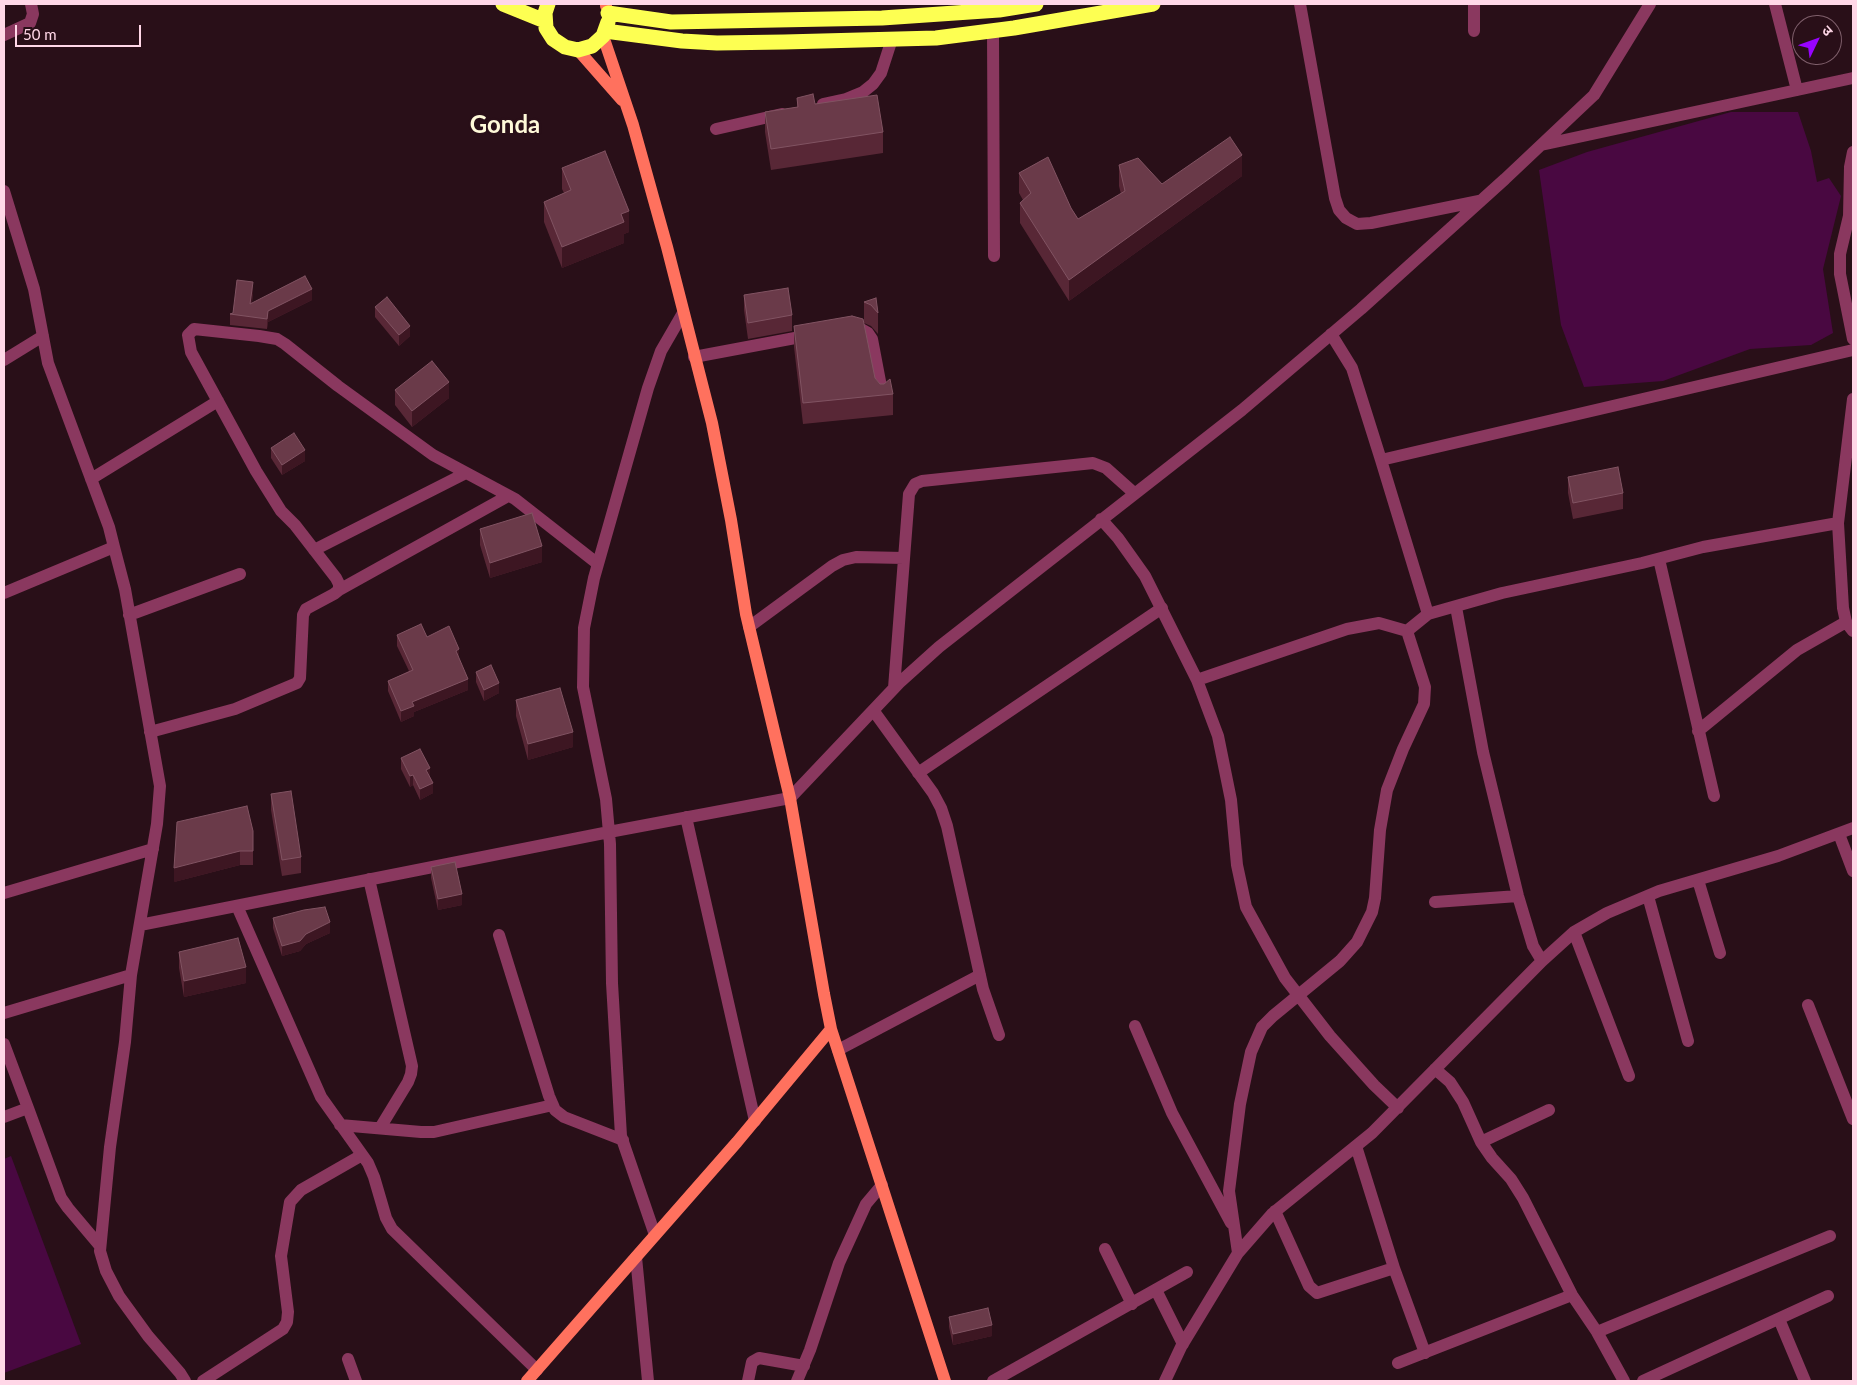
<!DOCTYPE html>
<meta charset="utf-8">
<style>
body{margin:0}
#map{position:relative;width:1857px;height:1385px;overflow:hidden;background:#290f18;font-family:Lato,"Noto Sans Devanagari",sans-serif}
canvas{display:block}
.frame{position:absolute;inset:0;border:5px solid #ffd7e7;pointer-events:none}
.north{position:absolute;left:1792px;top:15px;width:50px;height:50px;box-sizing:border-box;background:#290f18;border:1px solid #7f5f6b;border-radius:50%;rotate:48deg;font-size:14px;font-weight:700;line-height:20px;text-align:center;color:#ffd7e7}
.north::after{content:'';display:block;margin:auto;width:18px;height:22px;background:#9803ff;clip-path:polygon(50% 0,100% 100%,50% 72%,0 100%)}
.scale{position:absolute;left:15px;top:25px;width:126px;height:22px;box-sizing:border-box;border:2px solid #ffd7e7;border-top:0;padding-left:6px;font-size:15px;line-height:18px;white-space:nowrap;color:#ffd7e7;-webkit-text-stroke:4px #290f18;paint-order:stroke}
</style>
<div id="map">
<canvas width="1857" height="1385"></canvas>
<div class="frame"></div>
<div class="north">उ</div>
<div class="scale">50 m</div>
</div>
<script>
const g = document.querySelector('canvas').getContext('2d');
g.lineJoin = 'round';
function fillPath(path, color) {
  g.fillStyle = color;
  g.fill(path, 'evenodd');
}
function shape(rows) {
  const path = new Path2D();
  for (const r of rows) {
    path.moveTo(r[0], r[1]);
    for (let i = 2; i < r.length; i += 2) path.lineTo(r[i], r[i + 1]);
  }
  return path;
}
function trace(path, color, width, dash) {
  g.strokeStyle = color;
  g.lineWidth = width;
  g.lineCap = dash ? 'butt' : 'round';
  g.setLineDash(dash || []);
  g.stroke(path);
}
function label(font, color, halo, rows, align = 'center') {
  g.font = font + ' Lato,sans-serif';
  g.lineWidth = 4.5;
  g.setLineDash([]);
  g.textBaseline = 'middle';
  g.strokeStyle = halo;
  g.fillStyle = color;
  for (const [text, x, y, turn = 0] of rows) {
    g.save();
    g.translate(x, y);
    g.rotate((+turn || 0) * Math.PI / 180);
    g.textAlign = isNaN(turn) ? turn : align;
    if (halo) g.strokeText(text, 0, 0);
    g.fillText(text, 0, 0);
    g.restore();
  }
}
fillPath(shape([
 [1731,112,1798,112,1811,151,1817,182,1829,178,1841,196,1823,269,1833,333,1811,345,1750,349,1663,381,1584,387,1561,325,1539,170,1587,152],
 [11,1156,81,1344,4,1373,4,1159]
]), '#490841');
trace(shape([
 [1300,4,1335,198,1339,210,1346,218,1357,224,1371,223,1479,201],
 [1474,4,1474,31],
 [1775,4,1797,90],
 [993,31,994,256],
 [4,35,30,23,33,14,31,4],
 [823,104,846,99,863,92,873,84,881,73,892,39],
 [716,129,782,114],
 [1541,145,1853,78],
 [1853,152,1850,167,1849,216,1840,254,1840,274,1853,339],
 [4,191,34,289,48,363,109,527,114,547,125,589,160,786,157,824,131,975,125,1042,110,1147,100,1251,106,1271,119,1296,148,1336,180,1373,185,1381],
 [850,328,861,329,868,333,872,339,883,397],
 [1331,334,1352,368,1381,460,1428,614],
 [694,357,811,335],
 [4,360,43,336],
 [1853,399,1838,523,1843,608,1846,622,1853,631],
 [1381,460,1853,350],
 [91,479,218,401],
 [1101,519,1118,538,1145,576,1197,680,1218,736,1231,800,1237,865,1246,907,1285,978,1330,1036,1374,1085,1398,1108],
 [314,550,466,473],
 [1659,559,1714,796],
 [339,590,508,496],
 [4,593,114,547],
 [1456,607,1483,752,1518,896,1533,946,1542,961],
 [129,615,240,574],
 [749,627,832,566,843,560,856,557,904,558],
 [1407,631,1428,614,1502,593,1642,563,1703,547,1838,523],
 [1197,680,1347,629,1379,623,1407,631],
 [894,688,909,494,915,484,922,481,1093,463,1106,468,1134,493],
 [873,710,933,793,941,808,947,826,983,989,999,1035],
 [1698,731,1797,650,1846,622],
 [150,732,235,709,297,683,300,678,303,615,306,609,334,594,339,590,339,584,336,578,295,525,281,511,256,471,191,352,188,335,194,329,259,336,277,339,285,344,338,386,433,455,515,499,598,564],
 [918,773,1162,608],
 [686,817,755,1121],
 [1839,834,1853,871],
 [369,879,412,1066,411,1074,408,1082,380,1128],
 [1698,880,1720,953],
 [4,893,153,849],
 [1648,896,1688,1041],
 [1435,902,1518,896],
 [237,906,321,1097,368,1163,374,1177,386,1218,392,1229,537,1370],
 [140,925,609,832,790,798,899,683,939,647,1242,410,1361,309,1505,179,1594,95,1650,4],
 [1574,932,1629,1076],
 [499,935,549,1096,555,1110,564,1117,623,1140],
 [1808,1005,1853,1119],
 [4,1013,131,975],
 [1135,1026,1172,1113,1231,1223],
 [4,1044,28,1108],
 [838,1050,980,975],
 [1435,1069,1450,1082,1463,1102,1481,1142,1492,1158,1511,1179,1523,1198,1572,1295,1597,1332,1624,1381],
 [4,1117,28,1108,61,1198,68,1208,100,1246],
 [340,1125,421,1132,434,1132,553,1105],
 [1481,1142,1549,1110],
 [1356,1146,1394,1268,1425,1353],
 [1275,1211,1309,1286,1317,1293,1394,1268],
 [655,1235,621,1136,612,983,610,844,606,799,583,687,584,628,594,578,648,388,661,351,683,313],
 [1105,1249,1132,1304],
 [1238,1253,1272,1214,1372,1133,1542,961,1574,932,1607,913,1659,891,1778,856,1853,828],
 [636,1257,648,1381],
 [1156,1290,1183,1344],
 [1779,1319,1805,1381],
 [1597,1332,1830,1236],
 [348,1359,356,1381],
 [1398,1363,1572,1295],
 [203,1381,283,1329,287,1322,288,1312,281,1256,290,1202,301,1190,362,1155],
 [748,1381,752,1362,759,1358,804,1366],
 [797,1381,810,1350,839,1263,866,1204,882,1185],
 [993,1381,1187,1272],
 [1165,1381,1181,1347,1238,1253,1229,1191,1240,1104,1251,1052,1262,1027,1273,1016,1340,961,1357,942,1372,912,1375,898,1380,830,1387,790,1403,749,1424,704,1425,687,1407,631],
 [1643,1381,1828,1296]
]), '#8a385f', 12);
trace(shape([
 [606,4,606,6],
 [578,50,622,100],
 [831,1029,945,1381],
 [527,1381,737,1142,831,1029,824,994,790,798,746,614,731,520,712,423,667,247,633,125,603,36]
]), '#ff715e', 12);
trace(shape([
 [503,4,545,21],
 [548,4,545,13,546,28,553,39,565,47,578,50,592,46,603,36,608,22],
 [608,13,671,22,882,18,999,10,1036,4],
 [605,31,682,41,717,43,784,42,936,38,1014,28,1153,4]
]), '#fdff52', 15);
fillPath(shape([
 [797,98,815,104,883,132,883,153,771,170,765,132,765,112,797,107],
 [1119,165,1162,184,1242,176,1069,301,1020,223,1020,203,1023,200,1019,193,1019,173,1071,208,1078,219,1121,194,1119,186],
 [562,168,629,232,624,234,624,243,562,268,544,222,544,202,564,193,562,189],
 [253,293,252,303,312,300,268,322,267,329,230,325,230,314,233,313],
 [744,295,792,315,792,331,748,339,744,310],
 [876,298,878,313,878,334,871,326,864,323,864,302],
 [375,307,410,336,399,346,375,317],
 [794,326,875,378,880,384,893,394,893,415,803,424,794,347],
 [395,390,449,398,412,427,395,405],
 [271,448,305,461,282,475,271,458],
 [1568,477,1623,493,1623,509,1573,519,1568,493],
 [480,529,542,562,490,578,480,545],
 [397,635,427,637,459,659,468,690,414,712,414,716,401,722,388,691,388,681,409,671,397,646],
 [476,672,499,693,484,701,476,682],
 [516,700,573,747,528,760,516,716],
 [401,758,430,777,433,793,420,800,413,785,410,787,401,769],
 [271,794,301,857,301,873,282,876,271,810],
 [253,831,253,865,240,865,174,882],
 [431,867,462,905,438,910,431,878],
 [273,918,330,933,306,944,300,951,282,956,273,928],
 [179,952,246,983,184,997,179,968],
 [949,1317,992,1336,953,1345,949,1327]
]), '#582736');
fillPath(shape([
 [1242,155,1242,176,1069,301,1069,280],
 [629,211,629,232,624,234,624,243,562,268,562,247,621,214],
 [253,282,253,293,250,315,250,304],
 [312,289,312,300,268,322,267,329,268,311],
 [410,326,410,336,399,346,399,335],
 [449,382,449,398,412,427,412,411],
 [305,450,305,461,282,475,282,465],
 [542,546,542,562,490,578,490,563],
 [459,649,459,660,456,651],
 [468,679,468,690,414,712,414,716,401,722,401,711,412,702],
 [499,683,499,693,484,701,484,690],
 [573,732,573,747,528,760,528,744],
 [430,768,430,778,426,770],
 [413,775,413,785,410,787,410,776],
 [433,783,433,793,420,800,420,789],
 [240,851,240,865,174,882,174,868],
 [462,894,462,905,438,910,438,899],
 [330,922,330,933,306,944,300,951,282,956,282,946],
 [246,967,246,983,184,997,184,981],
 [992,1325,992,1336,953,1345,953,1334]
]), '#3d1622');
const building = shape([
 [813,94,815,104,877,95,883,132,771,149,765,112,798,107,797,98,813,94],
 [1230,137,1242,155,1069,280,1020,203,1031,193,1019,173,1048,157,1071,208,1078,219,1125,191,1119,165,1138,158,1162,184,1230,137],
 [605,151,629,211,621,214,624,222,562,247,544,202,571,190,562,168,605,151],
 [305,276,312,289,268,311,267,319,230,314,233,313,237,280,253,282,250,304,305,276],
 [788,288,792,315,748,323,744,295,788,288],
 [387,297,410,326,399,335,375,307,387,297],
 [876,298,878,313,871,305,864,302,876,298],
 [852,316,863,319,875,378,880,384,884,384,890,379,893,394,803,403,794,326,852,316],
 [432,361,449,382,412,411,395,390,432,361],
 [294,433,305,450,282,465,271,448,294,433],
 [1618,467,1623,493,1573,503,1568,477,1618,467],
 [532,513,542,546,490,563,480,529,532,513],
 [421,624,427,637,449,626,459,649,456,651,468,679,412,702,414,706,401,711,388,681,413,670,397,635,421,624],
 [491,665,499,683,484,690,476,672,491,665],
 [560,688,573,732,528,744,516,700,560,688],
 [420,749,430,768,426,770,433,783,420,789,413,775,410,776,401,758,420,749],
 [291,791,301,857,282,860,271,794,291,791],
 [247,806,253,831,253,851,240,851,174,868,177,822,247,806],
 [455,862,462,894,438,899,431,867,455,862],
 [325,907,330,922,306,934,300,941,282,946,273,918,304,910,325,907],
 [238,938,246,967,184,981,179,952,238,938],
 [988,1308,992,1325,953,1334,949,1317,988,1308]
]);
fillPath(building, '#6a3a49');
trace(building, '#815362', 1);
label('bold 24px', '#fff9d9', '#290f18', [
 ["Gonda",505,125]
]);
</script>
